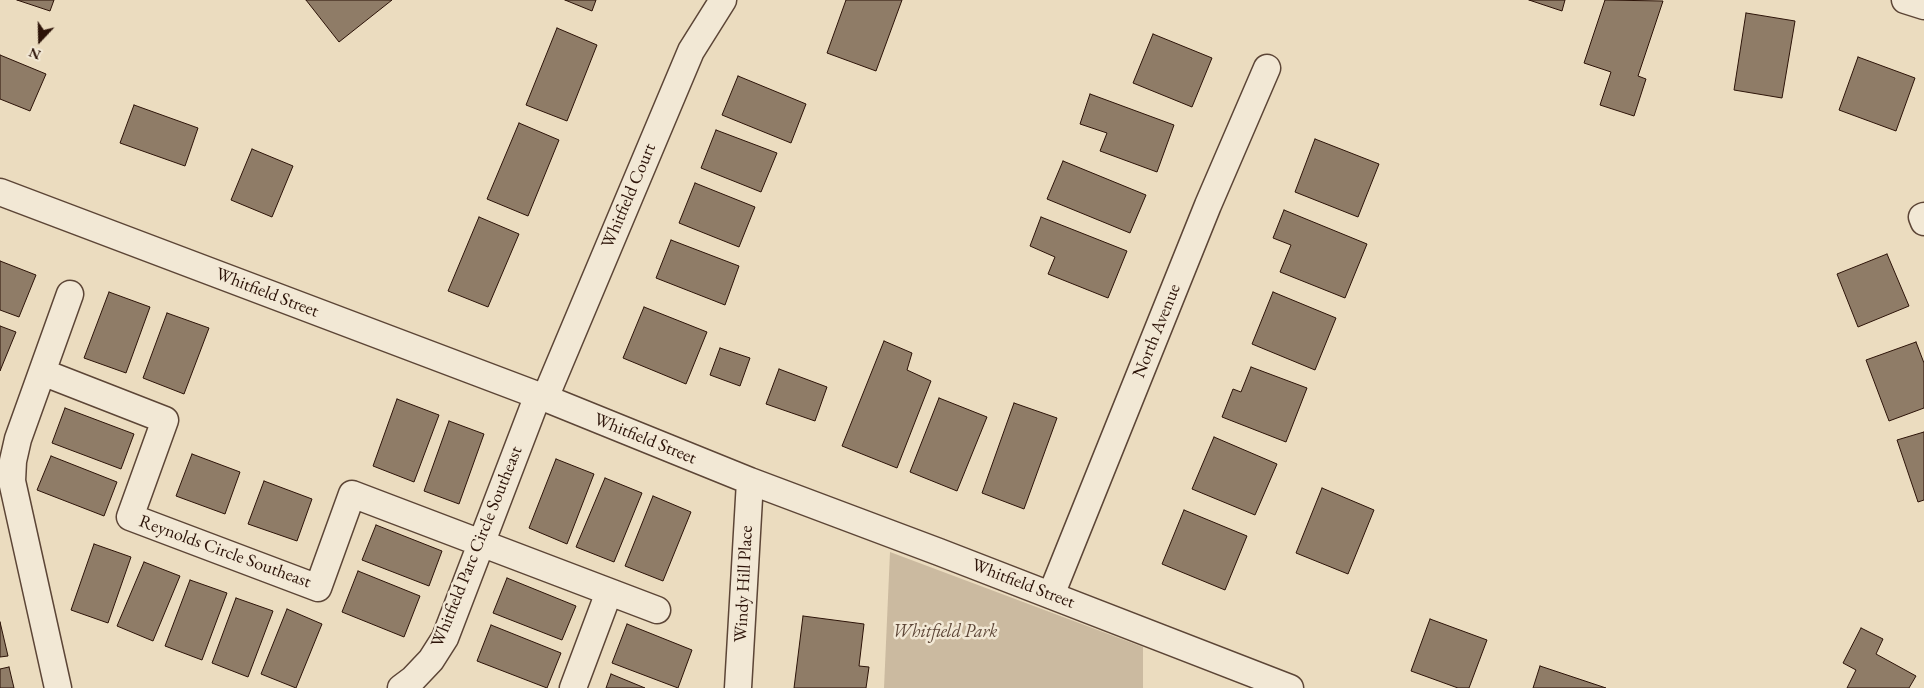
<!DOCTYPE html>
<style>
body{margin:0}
#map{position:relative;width:1924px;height:688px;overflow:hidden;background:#ebdcbf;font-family:"EB Garamond",serif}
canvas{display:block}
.north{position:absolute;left:15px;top:15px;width:50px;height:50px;-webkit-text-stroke:4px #f2e8d5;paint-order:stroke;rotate:201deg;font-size:14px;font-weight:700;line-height:20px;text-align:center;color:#2c1308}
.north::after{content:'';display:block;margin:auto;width:18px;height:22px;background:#2c1308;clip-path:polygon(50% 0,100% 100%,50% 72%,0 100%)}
</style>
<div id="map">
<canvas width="1924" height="688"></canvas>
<div class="north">N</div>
</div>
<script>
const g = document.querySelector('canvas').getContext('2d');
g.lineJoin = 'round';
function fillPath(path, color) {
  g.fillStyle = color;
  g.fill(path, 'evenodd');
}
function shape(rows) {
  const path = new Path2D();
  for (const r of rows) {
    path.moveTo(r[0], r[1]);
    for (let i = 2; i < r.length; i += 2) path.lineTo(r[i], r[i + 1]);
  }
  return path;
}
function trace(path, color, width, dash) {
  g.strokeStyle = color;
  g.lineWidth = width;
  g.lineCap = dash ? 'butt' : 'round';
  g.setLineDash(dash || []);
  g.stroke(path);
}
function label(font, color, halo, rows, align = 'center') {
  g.font = font + ' "EB Garamond",serif';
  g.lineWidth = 5;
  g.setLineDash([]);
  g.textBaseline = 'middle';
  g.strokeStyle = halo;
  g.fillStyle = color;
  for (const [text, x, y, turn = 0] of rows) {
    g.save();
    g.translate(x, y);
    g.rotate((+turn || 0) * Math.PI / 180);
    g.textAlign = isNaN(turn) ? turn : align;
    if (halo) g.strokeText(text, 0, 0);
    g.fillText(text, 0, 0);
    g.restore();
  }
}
fillPath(shape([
 [890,552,1143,647,1143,688,884,688]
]), '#cbbaa0');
const building = shape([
 [17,0,54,0,50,11,17,0],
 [306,0,392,0,339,42,306,0],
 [565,0,596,0,592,11,565,0],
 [846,0,902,0,876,71,827,53,846,0],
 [1529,0,1565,0,1562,11,1529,0],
 [1605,0,1663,1,1638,76,1646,79,1634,116,1600,105,1611,72,1584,63,1605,0],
 [1746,13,1795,21,1782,98,1734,90,1746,13],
 [557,28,597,45,567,121,526,105,557,28],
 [1153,34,1212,58,1192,107,1133,83,1153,34],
 [0,55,46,74,30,111,0,99,0,55],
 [1858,57,1915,78,1896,131,1839,110,1858,57],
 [738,76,806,104,791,143,722,115,738,76],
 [1090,94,1174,125,1157,172,1100,151,1107,133,1080,124,1090,94],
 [134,105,198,128,185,166,120,143,134,105],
 [519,123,559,140,528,216,487,199,519,123],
 [716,130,777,153,761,192,701,168,716,130],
 [1315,139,1379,164,1358,217,1295,192,1315,139],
 [252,149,293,166,272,217,231,200,252,149],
 [1063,161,1146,195,1130,233,1047,199,1063,161],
 [695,183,755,207,739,247,679,223,695,183],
 [1284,210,1367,244,1345,298,1280,272,1291,245,1273,238,1284,210],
 [479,217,519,234,488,307,448,291,479,217],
 [1041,217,1127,251,1108,298,1048,274,1055,257,1030,246,1041,217],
 [671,240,739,266,725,305,656,278,671,240],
 [1887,254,1909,306,1858,327,1837,274,1887,254],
 [0,261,36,275,19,317,0,310,0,261],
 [109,292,150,307,126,373,84,358,109,292],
 [1273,292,1336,318,1315,370,1252,344,1273,292],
 [644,307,707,332,686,384,623,358,644,307],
 [167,313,209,328,184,394,143,378,167,313],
 [0,326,16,332,0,371,0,326],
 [884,341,912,353,907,370,931,381,897,468,842,446,884,341],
 [1916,342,1924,363,1924,408,1889,421,1866,360,1916,342],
 [720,348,750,358,740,386,710,375,720,348],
 [1251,367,1307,388,1286,442,1222,417,1233,389,1241,392,1251,367],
 [779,369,827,387,815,421,766,404,779,369],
 [939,398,987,417,957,491,910,472,939,398],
 [397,399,439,415,414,482,373,466,397,399],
 [1014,403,1057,418,1024,509,982,493,1014,403],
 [65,408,134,434,121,469,52,443,65,408],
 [449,421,484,434,459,504,424,491,449,421],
 [1924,432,1924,500,1918,502,1897,440,1924,432],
 [1214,437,1277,464,1255,515,1192,489,1214,437],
 [192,454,240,472,225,514,176,496,192,454],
 [51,456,117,482,104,516,37,490,51,456],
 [556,459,594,474,567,544,529,528,556,459],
 [605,478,642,493,614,562,576,547,605,478],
 [264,481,312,499,297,541,248,524,264,481],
 [1322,488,1374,510,1348,574,1296,553,1322,488],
 [653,496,691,512,663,581,625,566,653,496],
 [1184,510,1247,536,1225,590,1162,564,1184,510],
 [376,525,442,551,429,586,362,560,376,525],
 [94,544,131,557,108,623,71,610,94,544],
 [144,562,180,576,153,641,117,626,144,562],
 [358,571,420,596,404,637,342,612,358,571],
 [507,578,576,606,562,640,493,613,507,578],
 [190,580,227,593,202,660,165,646,190,580],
 [236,598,273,611,248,677,212,663,236,598],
 [287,609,322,624,296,688,261,674,287,609],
 [803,616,864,624,859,666,869,667,866,688,794,688,803,616],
 [1430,619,1487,640,1469,688,1458,688,1411,671,1430,619],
 [0,622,8,656,0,657,0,622],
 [627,624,692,650,678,688,612,663,627,624],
 [491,625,561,653,547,688,477,661,491,625],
 [1861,628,1883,639,1876,654,1916,676,1909,688,1847,688,1856,670,1843,663,1861,628],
 [1540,666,1606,688,1533,688,1540,666],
 [9,667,14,688,0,688,0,669,9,667],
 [611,674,645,688,606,688,611,674]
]);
fillPath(building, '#8f7c67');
trace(building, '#2c1308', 1);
const street = shape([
 [1905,0,1924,6],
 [0,192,545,398,750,481,939,552,1290,688],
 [1924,216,1922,217,1924,222],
 [42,372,165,420,130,517,318,588,352,494,657,610],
 [545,398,691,51,723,0],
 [1051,595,1208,205,1267,68],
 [58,688,12,481,13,461,18,439,70,294],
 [401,688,413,679,431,660,445,638,538,395],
 [573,688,609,592],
 [738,688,750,481]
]);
trace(street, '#5c4536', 29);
trace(street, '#f2e8d5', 26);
label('18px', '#2c1308', '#f2e8d5', [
 ["Whitfield Court",629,196,-67],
 ["Whitfield Street",267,293,21],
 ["North Avenue",1157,331,-68],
 ["Whitfield Street",645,439,22],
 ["Whitfield Parc Circle Southeast",477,547,-68],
 ["Reynolds Circle Southeast",225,552,20],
 ["Windy Hill Place",744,584,-87],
 ["Whitfield Street",1023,584,21]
]);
label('italic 18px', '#5c4536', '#f2e8d5', [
 ["Whitfield Park",945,632]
]);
</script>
